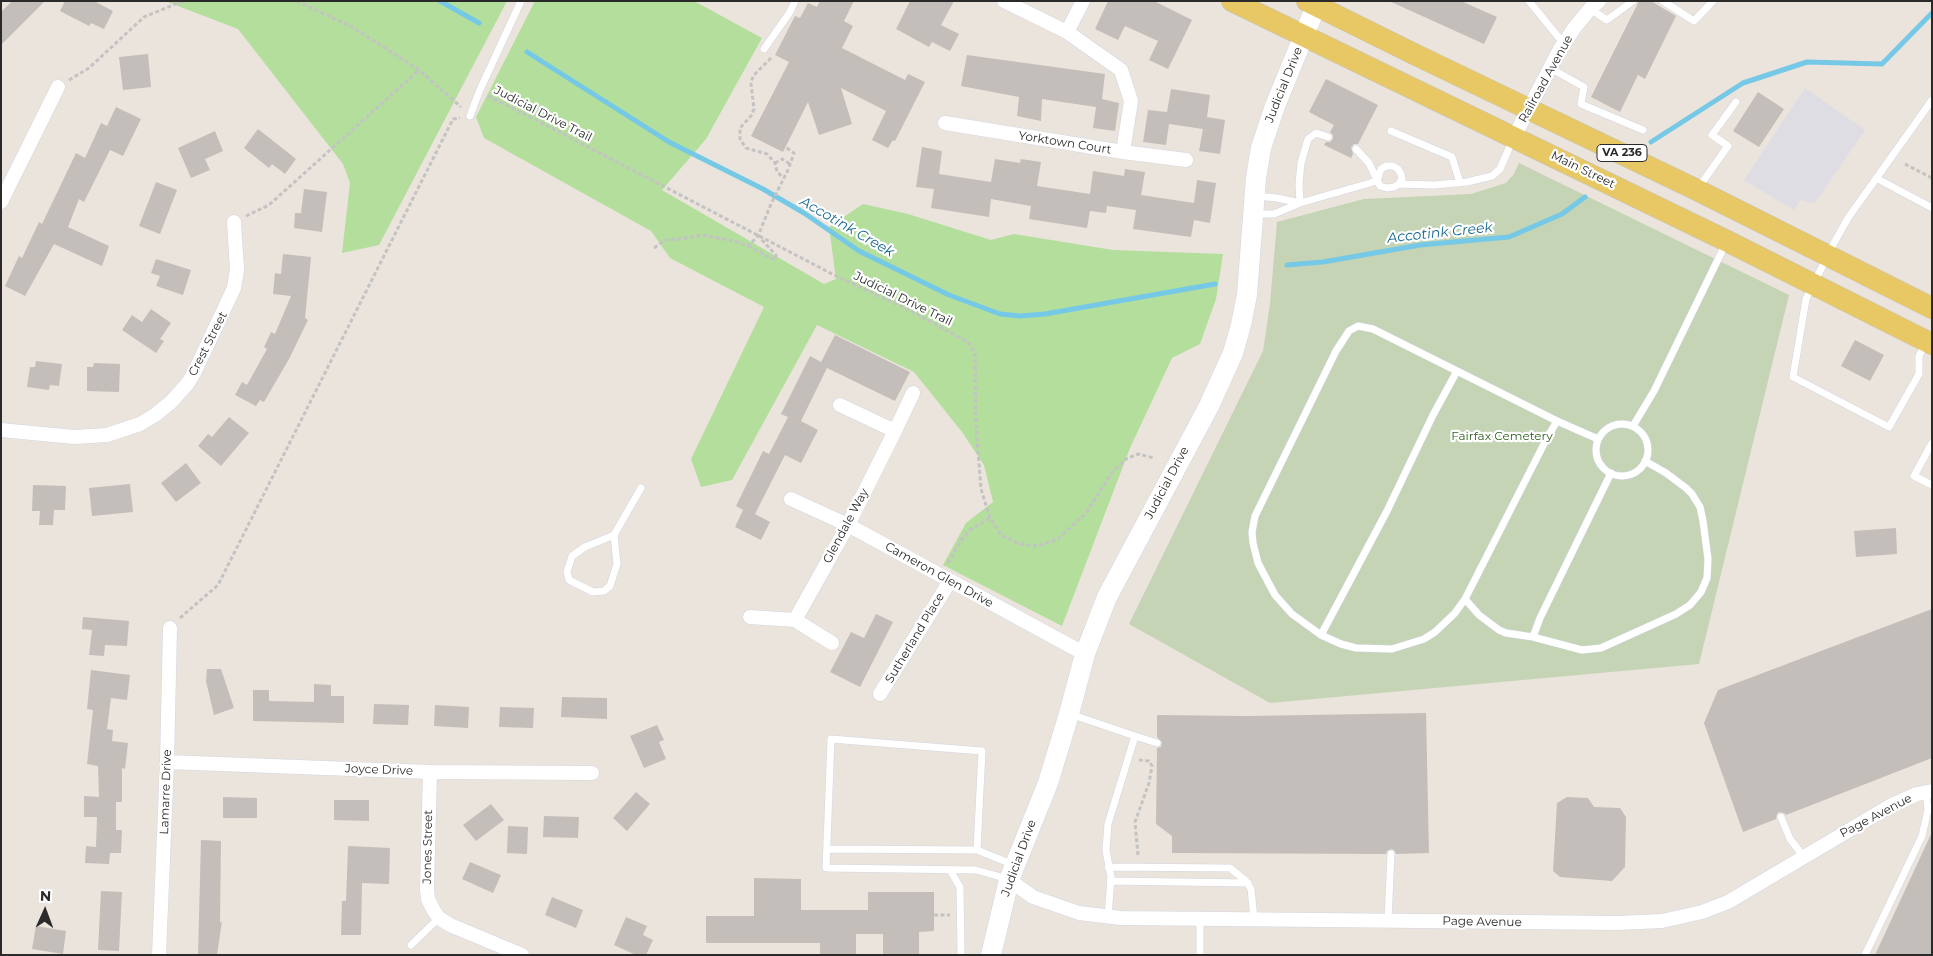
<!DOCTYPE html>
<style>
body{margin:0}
#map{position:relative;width:1933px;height:956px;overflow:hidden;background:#ebe4dc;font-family:Montserrat,sans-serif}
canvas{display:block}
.frame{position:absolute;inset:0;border:2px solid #2a2a2a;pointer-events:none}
.north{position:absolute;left:20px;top:886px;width:50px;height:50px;-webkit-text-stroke:4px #fff;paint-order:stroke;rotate:2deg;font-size:14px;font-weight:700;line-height:20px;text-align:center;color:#2a2a2a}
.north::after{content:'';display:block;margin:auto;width:18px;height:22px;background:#2a2a2a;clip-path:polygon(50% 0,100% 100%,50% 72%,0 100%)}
</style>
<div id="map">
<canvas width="1933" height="956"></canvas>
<div class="frame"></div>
<div class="north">N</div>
</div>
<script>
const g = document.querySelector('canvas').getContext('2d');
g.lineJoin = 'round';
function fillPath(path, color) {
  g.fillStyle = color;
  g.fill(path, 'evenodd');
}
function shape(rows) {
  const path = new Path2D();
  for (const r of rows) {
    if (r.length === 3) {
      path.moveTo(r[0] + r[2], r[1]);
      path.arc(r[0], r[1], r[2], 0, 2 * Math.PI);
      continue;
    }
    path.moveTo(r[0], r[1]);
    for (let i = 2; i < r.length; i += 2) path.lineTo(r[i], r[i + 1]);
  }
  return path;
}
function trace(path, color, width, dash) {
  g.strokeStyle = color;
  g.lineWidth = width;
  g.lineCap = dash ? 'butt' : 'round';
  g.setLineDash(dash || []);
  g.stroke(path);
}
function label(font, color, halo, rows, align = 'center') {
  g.font = font + ' Montserrat,sans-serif';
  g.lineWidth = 4.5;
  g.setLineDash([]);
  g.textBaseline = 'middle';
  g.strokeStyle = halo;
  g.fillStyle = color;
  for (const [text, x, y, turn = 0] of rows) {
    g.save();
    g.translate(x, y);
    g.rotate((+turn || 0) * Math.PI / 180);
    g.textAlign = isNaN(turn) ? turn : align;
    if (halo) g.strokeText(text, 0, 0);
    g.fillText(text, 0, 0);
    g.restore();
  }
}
fillPath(shape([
 [1805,88,1865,130,1815,203,1800,200,1794,210,1744,180]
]), '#dedde4');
fillPath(shape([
 [165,1,507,1,379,245,342,253,350,183,343,164,238,29],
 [535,1,694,1,762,38,706,139,662,190,824,284,836,279,829,227,863,204,908,214,991,240,1014,234,1113,250,1223,254,1216,299,1200,344,1172,358,1130,448,1062,626,943,565,966,523,993,502,984,465,962,432,914,372,817,325,732,480,701,487,691,459,764,307,670,258,651,231,484,138,476,117]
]), '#b3de9c');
fillPath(shape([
 [1519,163,1789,295,1699,664,1270,703,1129,624,1263,351,1270,304,1277,222,1364,199,1471,194,1506,183,1514,174]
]), '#c4d4b5');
trace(shape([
 [440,1,479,23],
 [527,52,669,142,763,189,804,213,859,251,949,295,1000,314,1020,316,1045,314,1215,284],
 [1651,142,1743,83,1807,62,1882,64,1932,13],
 [1287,265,1323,262,1420,245,1509,237,1562,214,1585,197]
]), '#76c9e6', 5);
fillPath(shape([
 [12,1,45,1,1,45,1,12],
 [65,1,94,1,113,11,104,29,91,23,89,26,60,11],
 [820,1,854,1,844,21,853,26,842,48,905,80,908,74,925,82,895,141,893,140,888,148,872,140,886,111,841,88,852,124,819,135,808,102,783,152,751,136,789,62,775,55,795,16,800,18,808,3,817,7],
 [910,1,954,1,941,25,959,34,950,51,932,42,929,47,896,29],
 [1108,1,1154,1,1192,20,1168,69,1149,60,1158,41,1125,26,1118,40,1095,29],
 [1389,1,1461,1,1497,17,1484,44],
 [1639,1,1651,1,1676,16,1645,79,1638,75,1620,112,1591,97],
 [148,54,151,87,123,90,119,57],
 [967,55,1105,74,1102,99,1119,103,1115,131,1093,128,1096,107,1042,99,1041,121,1017,116,1019,97,961,86],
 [1326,79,1378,105,1358,144,1354,144,1351,147,1353,154,1351,158,1324,145,1326,142,1330,142,1333,139,1333,135,1330,132,1334,125,1309,112],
 [1171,89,1210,95,1207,117,1225,120,1220,154,1199,151,1203,129,1169,124,1166,145,1143,142,1148,110,1167,112],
 [1758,92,1784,109,1759,147,1733,131],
 [116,107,141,119,123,156,110,150,84,202,79,199,68,227,109,246,102,266,54,244,25,296,5,286,19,256,22,258,39,222,42,224,76,153,85,158,101,123,107,126],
 [258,129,296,159,285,174,272,164,269,168,244,148],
 [215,131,223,151,205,159,210,170,191,178,178,148],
 [922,147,942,151,939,174,991,182,995,159,1020,163,1021,159,1041,162,1037,186,1090,194,1093,171,1124,176,1125,169,1145,172,1141,195,1194,203,1197,180,1216,183,1210,223,1194,220,1191,237,1133,229,1136,210,1107,206,1106,213,1090,211,1087,228,1029,219,1031,206,991,199,989,217,931,208,934,189,916,187],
 [156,182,177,190,160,234,139,226],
 [304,189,327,192,322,232,294,228,295,213,301,213],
 [283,254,311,257,305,318,308,320,289,359,264,402,260,400,256,406,235,395,242,382,247,385,267,349,264,347,271,332,275,334,291,296,273,294,275,273,281,274],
 [156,259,191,270,183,295,156,286,160,276,151,273],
 [151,309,171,323,160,339,164,341,156,353,122,330,132,315,142,322],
 [835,335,910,372,895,401,827,368,801,421,818,430,801,463,785,455,755,514,770,522,761,540,735,527,743,510,736,506,763,451,769,454,788,417,781,414,810,356,821,362],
 [1855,340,1884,355,1870,381,1841,366],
 [36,361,62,364,59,386,50,385,49,390,27,387,30,367,35,367],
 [94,363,120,364,119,392,87,391,87,367,93,367],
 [229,417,249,433,221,466,198,446,208,434,212,437],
 [186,463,201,483,176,502,161,483],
 [130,484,133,512,92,516,89,488],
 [33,485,66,486,65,510,54,510,53,525,39,525,40,511,32,511],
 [1896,528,1897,554,1856,557,1854,531],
 [1932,609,1932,758,1786,815,1784,813,1779,812,1777,814,1776,819,1743,832,1704,723,1718,690],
 [876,614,893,622,860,687,830,672,851,632,864,638],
 [83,617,129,621,127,646,105,645,104,656,89,655,92,630,82,629],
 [207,669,221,669,234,708,214,715,206,681],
 [91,670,130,675,127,700,111,698,107,729,113,730,112,741,128,743,125,769,122,768,122,802,116,802,116,830,122,830,121,853,110,853,109,864,85,863,86,846,96,847,97,817,84,817,84,796,99,797,98,766,87,764,93,710,87,709],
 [314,684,331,685,331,696,344,696,344,723,253,721,253,690,269,690,269,701,314,702],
 [562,697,607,698,607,719,561,717],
 [374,704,409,705,408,725,373,724],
 [435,705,469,707,468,728,434,726],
 [500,707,534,708,533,728,499,727],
 [1426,713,1429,853,1396,854,1394,850,1391,849,1387,851,1386,854,1172,853,1172,836,1156,824,1157,748,1161,747,1162,742,1157,737,1157,715,1247,716],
 [657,725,664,740,659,742,666,759,644,768,630,736],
 [636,792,650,804,627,831,613,818],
 [223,797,257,798,257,818,223,818],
 [1567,797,1588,798,1594,807,1620,808,1626,817,1625,867,1612,881,1560,877,1553,871,1557,803],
 [334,800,369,800,369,821,334,820],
 [491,804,504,820,476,841,463,825],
 [544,816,579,817,578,838,543,837],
 [508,826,528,827,527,854,507,853],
 [1932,832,1932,955,1875,955],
 [201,840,221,841,220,923,222,921,217,955,198,955],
 [348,846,390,848,389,884,362,883,361,935,341,935,342,901,346,901],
 [470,862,501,875,493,893,462,879],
 [754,878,801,879,801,910,868,910,868,892,934,892,934,931,919,932,919,955,883,955,883,934,856,934,856,955,820,955,820,943,706,943,706,916,754,916],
 [101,891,122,892,119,951,98,950],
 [552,897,583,910,576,928,545,915],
 [626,917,647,926,643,935,653,940,646,955,636,955,614,945],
 [36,926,66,931,63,954,32,949]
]), '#c3beb9');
const lane = shape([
 [1529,1,1564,44],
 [1663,1,1694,21,1713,1],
 [1590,9,1607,20,1633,1],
 [764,49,790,12,795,1],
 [1550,68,1584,87,1581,104,1643,130],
 [470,116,479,92,521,1],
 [1391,131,1452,157,1460,183],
 [1356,149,1369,163,1380,186,1387,188,1394,187,1399,184,1434,185,1467,182,1492,176,1500,169,1513,139],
 [1876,178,1932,208],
 [1377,181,1381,169,1386,166,1393,166,1398,169,1401,174,1402,179,1399,184],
 [1699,187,1728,146,1712,135,1736,102],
 [1256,196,1277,198,1300,203],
 [1300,203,1299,184,1301,163,1308,139,1316,133,1328,137],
 [1256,214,1274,214,1300,203,1377,181],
 [1925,344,1919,356,1919,374,1889,427,1793,377,1806,299,1834,243,1848,218,1932,100],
 [1622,450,26],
 [1633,426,1654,391,1726,243],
 [1598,439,1557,421,1373,329,1358,326,1349,331,1336,351,1255,516,1252,532,1253,543,1258,563,1275,595,1292,614,1321,635,1341,644,1356,648,1392,649,1424,639,1435,632,1455,613,1465,599,1479,615,1499,630,1506,633,1533,637,1582,650,1601,648,1676,614,1690,605,1701,592,1707,578,1708,559,1703,521,1700,507,1692,494,1686,488,1666,473,1645,461],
 [1932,443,1914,476,1932,485],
 [614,535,585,547,572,556,567,572,569,580,593,592,604,591,610,586,617,564,614,535,641,488],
 [1465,599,1547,438,1557,421],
 [1321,635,1387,511,1433,415,1457,371],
 [1533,637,1540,618,1611,473],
 [1070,714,1135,736,1108,824,1106,850,1111,877,1108,917],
 [1135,736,1157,743],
 [1781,817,1790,839,1804,857],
 [827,849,977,850,1014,865],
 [977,850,982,751,831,739,826,868,976,870,1008,879],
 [1108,867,1230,868,1246,881,1251,889,1254,919],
 [950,870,960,887,961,955],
 [1110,881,1248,883],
 [1388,921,1391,854],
 [411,945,439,918],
 [1200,955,1200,919],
 [1865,955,1922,836,1928,810,1926,792]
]);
const street = shape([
 [1004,1,1067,32,1121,70,1131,101,1123,152],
 [1067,32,1083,1],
 [945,123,1123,152,1186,160],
 [1514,137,1559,51,1575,27,1590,9,1599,1],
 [1,202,58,87],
 [1,430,74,437,107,435,140,424,155,415,171,402,188,383,195,371,234,288,237,270,234,222],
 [895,431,913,393],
 [791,499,848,525,1085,654],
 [750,617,795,620,848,525,895,431,840,405],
 [795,620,832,643],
 [880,694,950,581],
 [167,762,430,772,592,773],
 [430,772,427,889,428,899,434,911,439,918,450,925,522,955],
 [1009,880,1033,897,1079,913,1121,918,1618,923,1662,921,1702,912,1728,902,1890,806,1917,794,1932,791],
 [159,955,167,762,170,628]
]);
const secondary = shape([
 [991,955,1009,880,1048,783,1069,714,1085,654,1107,597,1209,406,1233,353,1241,325,1247,295,1256,178,1261,148,1275,106,1316,6]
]);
const primary = shape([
 [1232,1,1727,241,1932,344],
 [1307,1,1414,54,1697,190,1932,308]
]);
trace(lane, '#d2d5e1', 8);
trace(street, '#d2d5e1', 15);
trace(secondary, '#d2d5e1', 21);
trace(primary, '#c3c3c3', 22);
trace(shape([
 [297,1,352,27,419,70,461,107],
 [771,58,753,76,751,84,754,109,751,116,740,128,740,139,746,148,767,154,775,163,777,172,784,178],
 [69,80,89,68,144,17,183,1],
 [488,96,538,121,836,276,907,309,968,342,975,353,976,426,981,489,990,518,1001,535,1019,544,1037,546,1058,539,1086,513,1113,471,1126,459,1138,454,1154,458],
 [775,163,782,159,790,164],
 [1905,164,1932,178],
 [246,216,269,205,419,70],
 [748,246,773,259,776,259,776,255,760,238],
 [654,248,665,240,688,238,701,235,734,241,748,246,758,236,771,204,788,170,794,153,785,147],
 [948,563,962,539,970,530,990,518],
 [180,618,218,585,453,119,460,118],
 [1138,855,1135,822,1149,783,1152,766,1149,761,1139,760],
 [934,915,950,915]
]), '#c3c3c3', 3, [4, 2.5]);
trace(lane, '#fff', 7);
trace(street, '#fff', 14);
trace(secondary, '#fff', 20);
trace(primary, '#e7c865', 21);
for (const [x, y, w] of [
 [1622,153,50]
]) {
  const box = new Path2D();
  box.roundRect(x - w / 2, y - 8.5, w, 17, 4);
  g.fillStyle = '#fff';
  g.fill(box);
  trace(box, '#2a2a2a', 1);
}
label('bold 11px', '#2a2a2a', null, [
 ["VA 236",1622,153]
]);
label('12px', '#2a2a2a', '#fff', [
 ["Railroad Avenue",1546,79,-61],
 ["Judicial Drive",1284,85,-68],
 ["Judicial Drive Trail",543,114,27],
 ["Yorktown Court",1065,143,9],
 ["Main Street",1583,170,26],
 ["Judicial Drive Trail",903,299,26],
 ["Crest Street",208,344,-63],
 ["Judicial Drive",1167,483,-62],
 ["Glendale Way",846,526,-62],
 ["Cameron Glen Drive",939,575,29],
 ["Sutherland Place",915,638,-59],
 ["Joyce Drive",379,770,2],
 ["Lamarre Drive",166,792,-88],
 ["Page Avenue",1876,816,-28],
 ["Jones Street",428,847,-89],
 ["Judicial Drive",1019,858,-70],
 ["Page Avenue",1482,922,1]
]);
label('12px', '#2d621e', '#fff', [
 ["Fairfax Cemetery",1502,436]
]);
label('italic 14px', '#166891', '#fff', [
 ["Accotink Creek",847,227,30],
 ["Accotink Creek",1440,233,-6]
]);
</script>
